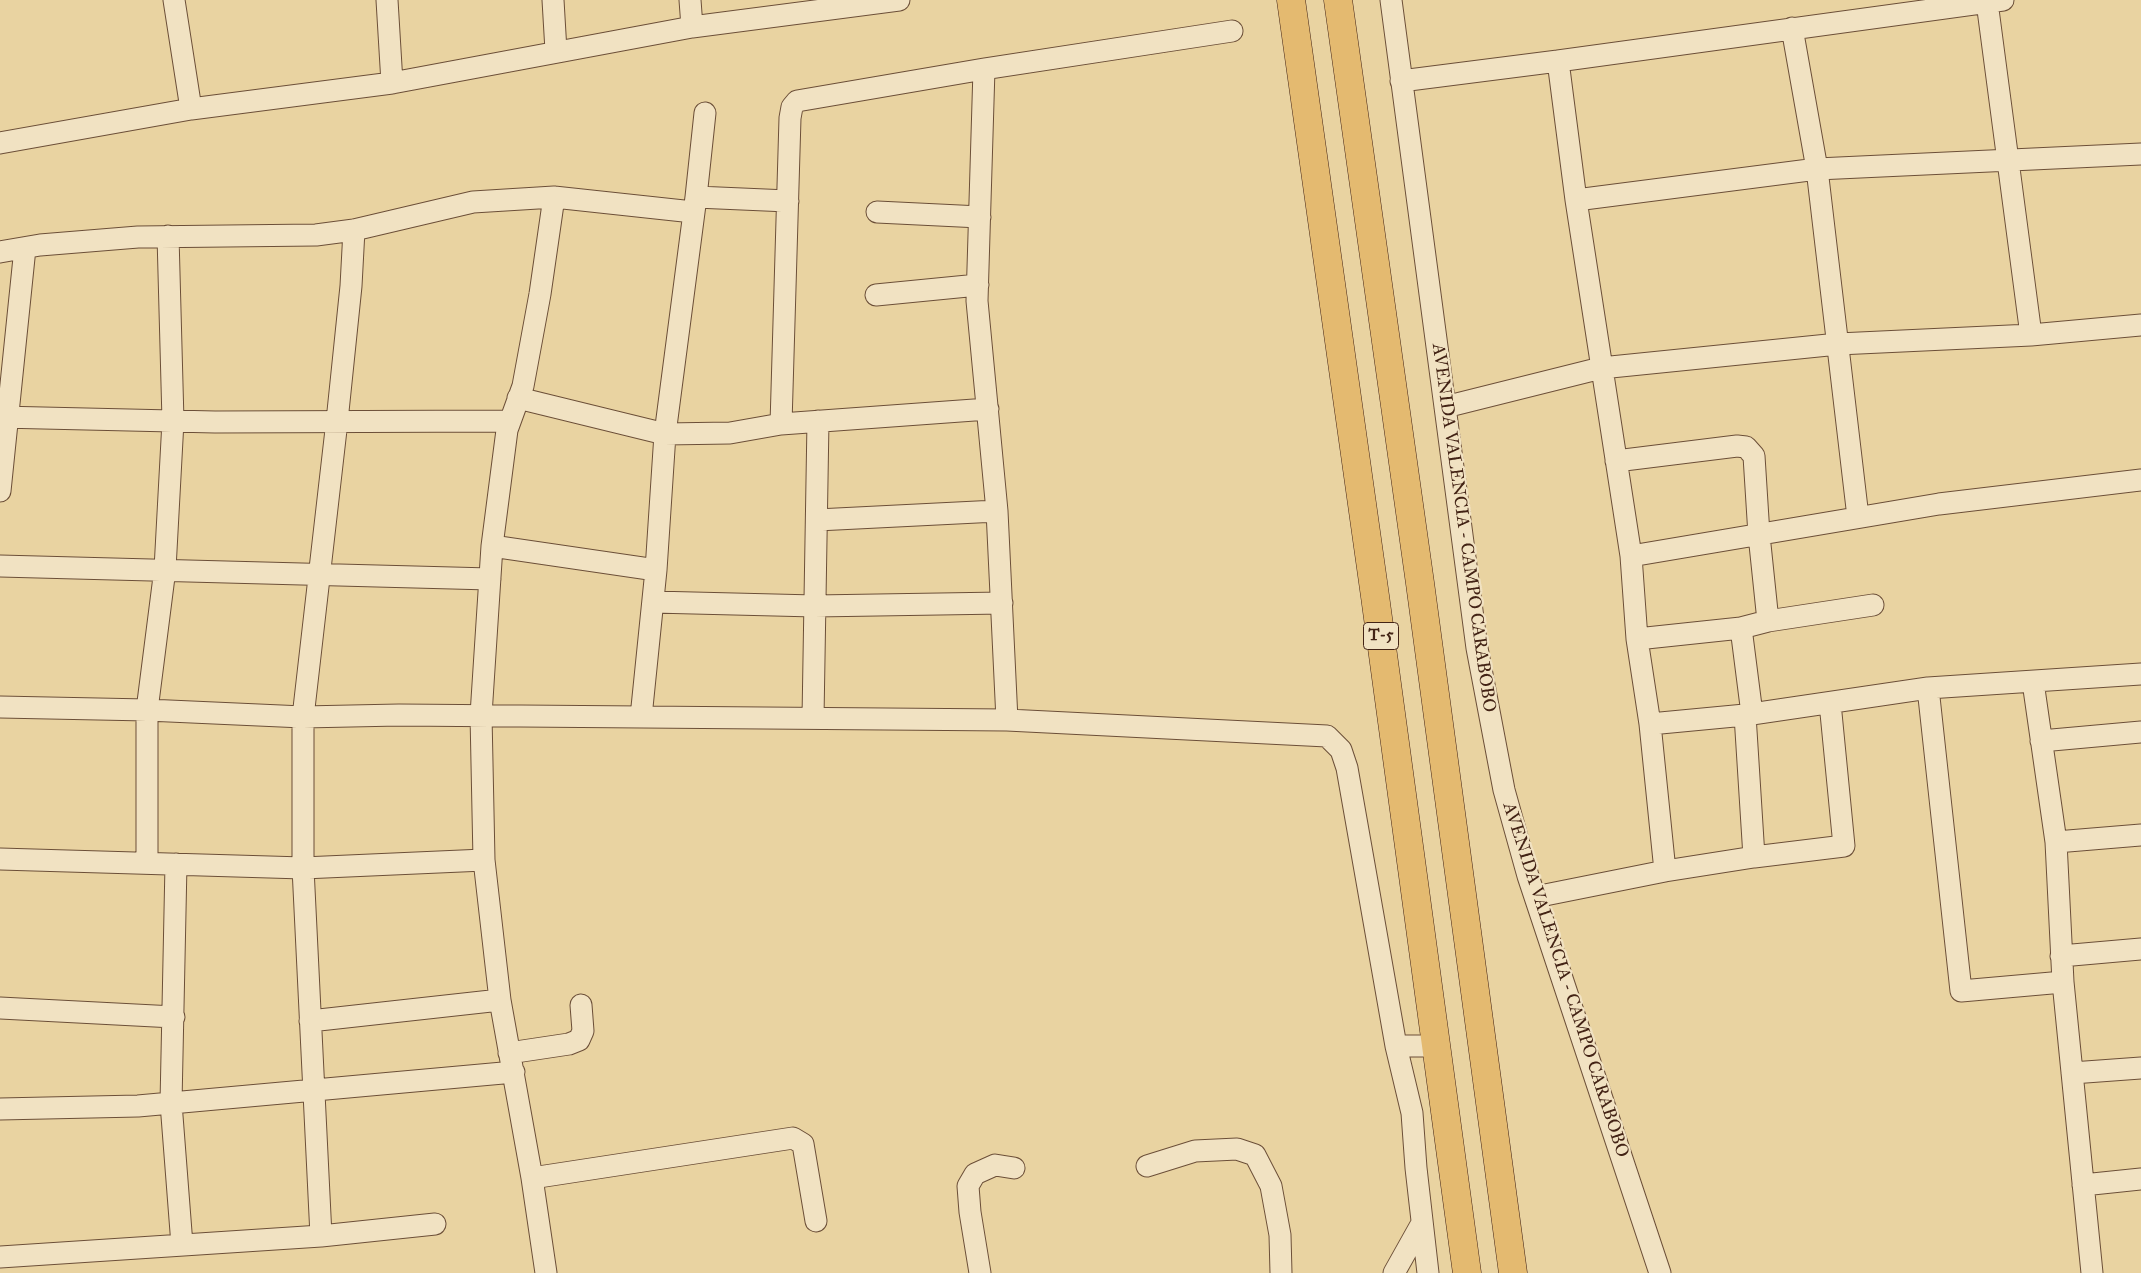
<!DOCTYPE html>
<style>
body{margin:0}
canvas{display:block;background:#e9d3a1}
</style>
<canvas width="2141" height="1273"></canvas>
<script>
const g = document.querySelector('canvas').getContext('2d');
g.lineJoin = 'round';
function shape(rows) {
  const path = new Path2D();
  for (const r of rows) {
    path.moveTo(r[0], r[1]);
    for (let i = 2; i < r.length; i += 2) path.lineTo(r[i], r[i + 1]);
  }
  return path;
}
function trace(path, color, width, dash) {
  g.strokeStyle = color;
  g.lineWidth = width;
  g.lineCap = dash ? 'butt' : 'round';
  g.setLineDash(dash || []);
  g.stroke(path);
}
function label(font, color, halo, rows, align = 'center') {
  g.font = font + ' "IM FELL Great Primer",serif';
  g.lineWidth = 4.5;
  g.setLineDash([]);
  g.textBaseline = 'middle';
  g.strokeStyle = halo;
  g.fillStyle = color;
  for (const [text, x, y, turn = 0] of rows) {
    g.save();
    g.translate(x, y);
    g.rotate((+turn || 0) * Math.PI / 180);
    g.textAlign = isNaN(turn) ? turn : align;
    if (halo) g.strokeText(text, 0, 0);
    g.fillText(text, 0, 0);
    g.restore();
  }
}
const minor = shape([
 [174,0,191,109],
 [387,0,392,83],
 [553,0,556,51],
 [690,0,692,27],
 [1391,0,1477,648,1504,790,1528,876,1660,1273],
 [1987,2,2031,335],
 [1792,28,1817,169,1858,517],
 [1558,61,1576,200,1631,556,1637,639,1650,724,1665,871],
 [984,69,977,301,997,511,1007,720],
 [1401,81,1558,61,2003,0],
 [0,143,191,109,392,83,692,27,899,0],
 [696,197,705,113],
 [1576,200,1817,169,2141,154],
 [877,212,980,217],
 [0,252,40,245,138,237,316,235,354,230,473,202,554,197,693,212],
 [876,295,978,285],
 [518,398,665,434,730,433,781,424,988,409],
 [1445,407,1601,368,1838,344,2031,335,2141,325],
 [0,417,215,422,510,421],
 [781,424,790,118,792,107,797,101,984,69,1232,31],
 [1616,461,1737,446,1746,447,1754,456,1759,535,1768,621],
 [0,491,25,248],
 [817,520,997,511],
 [492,546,656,570],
 [1631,556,1939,504,2141,480],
 [0,566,490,579],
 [653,602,815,606,1002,603],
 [1741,628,1752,714],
 [1637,639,1741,628,1768,621,1873,605],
 [2033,682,2056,842,2063,982,2092,1273],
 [1928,688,1961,991,2063,982],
 [0,707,147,710,303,717,399,715,1007,720,1327,736,1341,750,1347,768,1396,1046,1412,1113,1416,1168,1428,1273],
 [1745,715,1754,857],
 [641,717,656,570,665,434,696,197,788,201],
 [813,718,818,421],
 [1650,724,1745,715,1928,688,2141,674],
 [2041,741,2141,732],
 [2056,842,2141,835],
 [0,859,303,868,484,860],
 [147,862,147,710,165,569,173,421,168,236],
 [176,864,171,1103,182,1245],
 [1535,897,1665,871,1754,857,1844,846,1830,703],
 [2061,956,2141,949],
 [0,1008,174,1017],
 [310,1021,500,1000],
 [1396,1046,1436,1046],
 [509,1053,569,1044,579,1040,583,1031,581,1005],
 [2072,1073,2141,1068],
 [0,1109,138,1106,514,1072],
 [1147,1166,1195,1151,1237,1149,1255,1155,1271,1186,1280,1235,1281,1273],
 [532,1178,793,1138,803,1144,816,1221],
 [2083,1185,2141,1179],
 [321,1236,303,868,303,717,337,421,351,286,354,230],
 [0,1257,321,1236,435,1224],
 [546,1273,532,1178,500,1000,484,860,481,715,492,546,507,430,523,386,540,294,554,197],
 [980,1273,970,1212,968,1186,975,1174,995,1165,1014,1168],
 [1394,1273,1422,1223]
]);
const highway = shape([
 [1291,0,1375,596,1467,1273],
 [1338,0,1420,583,1513,1273]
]);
trace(minor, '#6c4f38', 23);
trace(highway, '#432315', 29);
trace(minor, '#f1e2c2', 21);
trace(highway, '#e4ba70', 28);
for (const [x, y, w] of [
 [1381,636,35]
]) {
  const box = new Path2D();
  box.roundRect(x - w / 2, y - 13.5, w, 27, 4);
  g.fillStyle = '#f1e2c2';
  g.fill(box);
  trace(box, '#432315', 1);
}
label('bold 16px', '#432315', null, [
 ["T-5",1381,636]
]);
label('18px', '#432315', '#f1e2c2', [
 ["AVENIDA VALENCIA - CAMPO CARABOBO",1463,528,82],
 ["AVENIDA VALENCIA - CAMPO CARABOBO",1565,980,72]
]);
</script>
